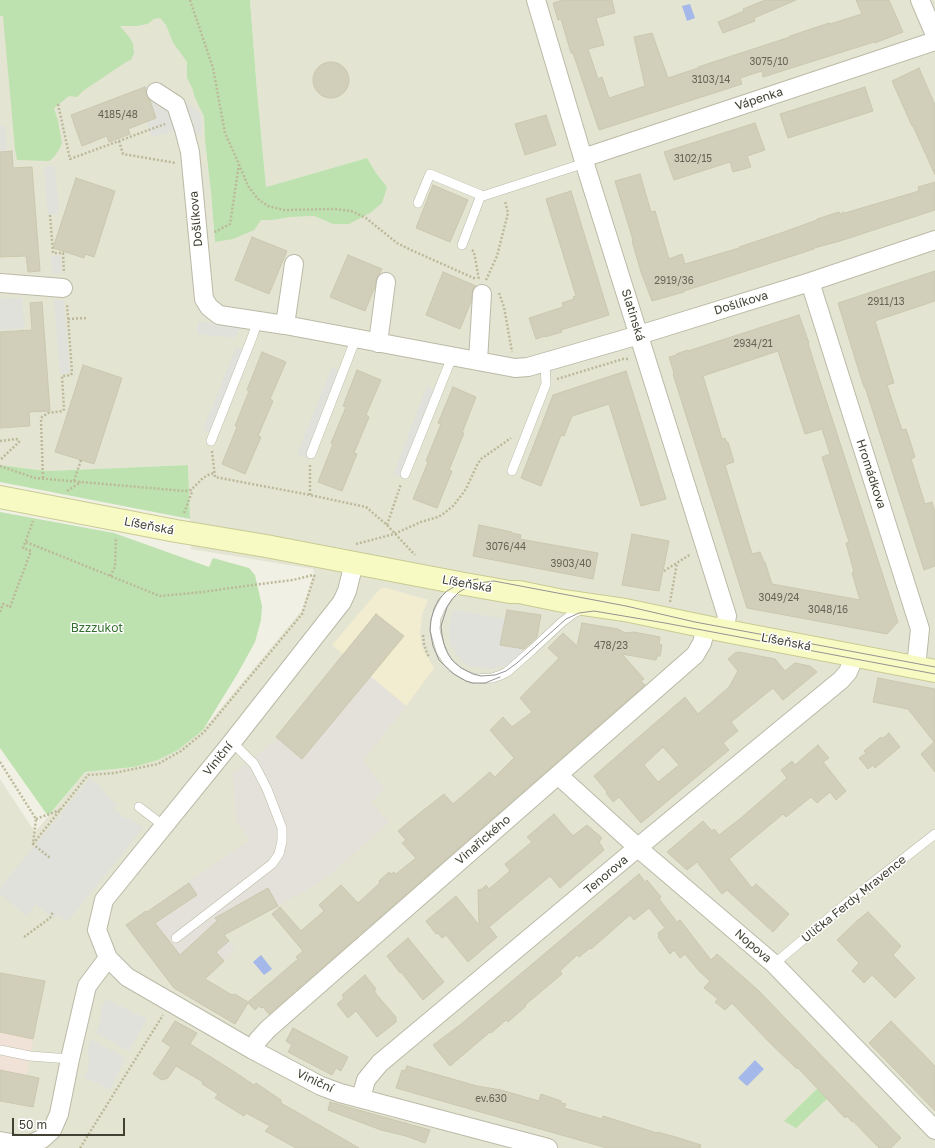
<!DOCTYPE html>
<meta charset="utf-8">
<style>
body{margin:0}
#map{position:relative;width:935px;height:1148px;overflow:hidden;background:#f1f0e4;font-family:"Golos Text",sans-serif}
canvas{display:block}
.scale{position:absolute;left:12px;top:1118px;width:113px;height:18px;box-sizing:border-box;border:2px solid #424134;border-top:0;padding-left:5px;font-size:12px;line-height:14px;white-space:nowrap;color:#424134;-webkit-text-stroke:3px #fff;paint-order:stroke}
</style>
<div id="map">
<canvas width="935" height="1148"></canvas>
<div class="scale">50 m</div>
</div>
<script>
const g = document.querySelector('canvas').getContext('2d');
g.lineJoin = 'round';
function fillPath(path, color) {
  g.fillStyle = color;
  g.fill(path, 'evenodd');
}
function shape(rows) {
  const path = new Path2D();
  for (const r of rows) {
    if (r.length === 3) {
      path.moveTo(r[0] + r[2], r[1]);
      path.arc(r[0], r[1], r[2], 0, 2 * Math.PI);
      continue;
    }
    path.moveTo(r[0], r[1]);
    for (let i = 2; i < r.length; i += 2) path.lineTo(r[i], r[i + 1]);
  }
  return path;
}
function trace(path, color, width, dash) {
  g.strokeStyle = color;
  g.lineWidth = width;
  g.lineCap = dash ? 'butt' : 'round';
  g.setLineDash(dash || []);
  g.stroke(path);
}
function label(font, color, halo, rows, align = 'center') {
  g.font = font + ' "Golos Text",sans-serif';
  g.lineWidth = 3;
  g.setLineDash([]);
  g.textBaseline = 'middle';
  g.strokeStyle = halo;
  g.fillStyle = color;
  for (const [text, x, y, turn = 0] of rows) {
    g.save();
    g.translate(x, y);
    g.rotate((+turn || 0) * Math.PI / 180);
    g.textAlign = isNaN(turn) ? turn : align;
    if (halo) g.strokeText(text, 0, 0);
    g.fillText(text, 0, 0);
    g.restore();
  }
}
fillPath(shape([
 [250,0,935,0,935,1148,0,1148,0,779,35,832,85,772,134,767,178,750,203,730,303,609,314,572,313,569,191,549,188,465,47,471,0,465,0,16,137,26,148,24,154,19,160,17,166,25,173,43,187,62,187,78,192,88,195,98,204,117,205,141,211,193,215,242,261,220,273,220,290,217,314,216,333,224,387,187,376,173,367,158,266,187,257,91]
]), '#e4e4d2');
fillPath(shape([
 [382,588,387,588,428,600,422,615,420,633,422,647,434,668,406,706,332,645,379,590]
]), '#f2edd0');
fillPath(shape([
 [344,654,406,706,363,761,385,789,371,802,389,822,331,874,314,886,278,906,224,935,236,949,205,979,193,999,173,987,126,925,250,840,236,821,233,774,277,739,276,737]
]), '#e3e1d9');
fillPath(shape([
 [0,973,45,981,26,1075,39,1078,33,1107,0,1101]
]), '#f1e2d8');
fillPath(shape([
 [0,0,250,0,257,91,266,187,367,158,376,173,387,187,382,203,370,213,349,224,333,224,314,216,290,217,273,220,261,220,254,230,233,239,215,242,211,193,205,141,204,117,195,98,192,88,187,78,187,62,173,43,166,25,160,18,154,19,148,24,137,26,120,26,130,38,133,44,134,53,131,60,126,62,83,91,77,97,69,96,54,108,58,121,62,143,60,148,54,157,49,161,17,160,15,149,3,16,0,16],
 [0,465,47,471,188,465,190,519,0,482],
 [0,512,114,533,209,567,213,558,249,568,255,575,262,606,261,620,255,642,238,673,203,730,178,750,158,760,134,767,85,772,48,816,0,748],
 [819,1087,829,1097,796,1128,784,1121]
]), '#bde2af');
fillPath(shape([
 [159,81,201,114,202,134,181,135,175,131,152,137,146,122,156,118,145,87],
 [0,126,5,126,7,151,0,152],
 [55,166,59,214,48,215,44,167],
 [61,255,62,273,52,274,51,256],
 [22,298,24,328,0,330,0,299],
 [54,300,64,300,70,373,60,374],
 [198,322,240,327,235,338,197,334],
 [236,347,244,349,213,434,203,430],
 [332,367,341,370,307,459,297,454],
 [427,386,435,390,402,477,393,475],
 [455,610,505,619,501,645,527,650,510,665,491,669,474,667,465,664,458,656,451,645,449,634,449,627,453,612],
 [90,778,99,785,108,797,117,804,114,809,124,817,134,821,143,828,67,922,59,915,54,918,36,904,27,916,0,894,0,888],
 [106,999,147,1019,129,1051,96,1033,100,1024,101,1009],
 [92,1040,126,1058,110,1090,84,1077,89,1066,88,1046]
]), '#e1e1dc');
fillPath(shape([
 [690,4,695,18,687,21,682,6],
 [261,955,272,969,264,975,253,962],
 [755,1060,764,1069,747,1086,738,1078]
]), '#a4b9ea');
const building = shape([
 [563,0,612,0,615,13,596,18,604,45,588,49,598,79,602,77,609,98,645,86,634,37,652,33,668,78,698,68,698,67,790,37,790,36,829,23,830,24,862,14,856,0,889,0,903,32,875,43,874,42,763,77,762,71,740,78,742,84,599,130,573,53,571,53,561,19,558,20,553,3,563,0],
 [765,0,796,0,754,18,755,21,723,33,718,22,744,11,743,9,765,0],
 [331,80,18],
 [919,68,935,105,935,175,913,126,912,126,892,81,919,68],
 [145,87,147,96,150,100,156,118,128,129,130,134,109,142,107,136,82,146,71,115,145,87],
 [865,87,873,111,788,138,780,114,865,87],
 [546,115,556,145,525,155,515,124,546,115],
 [755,123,765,150,747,156,751,167,733,172,730,162,674,180,664,152,755,123],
 [12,151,13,168,32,167,40,271,28,272,26,256,0,257,0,152,12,151],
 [640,174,651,212,655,211,669,259,682,254,685,264,739,248,739,247,781,233,817,220,817,219,839,212,840,214,844,212,845,213,919,191,918,187,935,182,935,210,840,241,814,248,814,249,712,282,684,291,684,292,652,301,641,272,632,241,633,240,615,181,640,174],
 [76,178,115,191,94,257,85,254,84,258,53,248,76,178],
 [433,185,468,200,450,242,416,228,433,185],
 [571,191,609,315,561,330,562,332,545,337,545,336,536,339,529,318,563,307,562,303,574,299,573,297,576,296,546,199,571,191],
 [252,237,287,251,269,294,235,280,252,237],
 [348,255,382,269,376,280,375,287,365,311,330,297,348,255],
 [935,271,935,301,875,321,894,383,887,385,902,430,906,429,909,438,915,457,911,459,925,504,932,502,935,512,935,566,924,570,865,387,864,387,858,368,838,303,935,271],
 [443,272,476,286,473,289,471,302,460,329,426,315,443,272],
 [42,302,50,411,29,412,30,426,0,428,0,332,32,330,30,303,42,302],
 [799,315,809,343,808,343,816,369,898,622,887,634,747,608,673,374,674,373,669,357,677,355,676,354,688,350,688,351,799,315],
 [778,351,805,434,822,429,830,454,822,457,849,542,846,543,854,572,852,573,860,600,772,584,765,562,764,562,760,552,752,554,725,465,734,462,728,442,727,443,725,438,722,439,703,376,778,351],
 [262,352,286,362,270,399,273,401,258,436,261,437,245,474,222,464,237,427,235,426,249,391,247,390,262,352],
 [83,365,122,378,94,464,55,452,83,365],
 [357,370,381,380,366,415,369,417,354,453,357,454,342,491,318,482,333,444,331,443,346,407,343,406,357,370],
 [626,371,666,499,641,506,609,404,572,416,564,436,561,435,541,486,521,478,553,395,626,371],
 [453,387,476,397,462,433,464,433,449,470,452,471,437,508,413,499,428,462,426,461,441,424,438,423,453,387],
 [479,525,512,532,512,533,521,535,520,539,598,553,593,579,473,556,479,525],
 [632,534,669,541,659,591,622,585,632,534],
 [507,610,541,615,537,637,524,649,500,645,507,610],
 [376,614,404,636,302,759,276,737,376,614],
 [582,623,618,629,625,633,634,632,660,637,659,644,662,645,660,656,657,656,656,660,622,654,644,679,641,681,645,685,269,1014,263,1007,261,1008,259,1006,255,1010,248,1003,235,1024,174,988,126,925,146,911,147,912,189,883,197,895,155,923,180,955,217,921,215,918,268,888,278,906,224,935,229,941,216,952,224,961,205,979,232,995,235,994,248,1002,298,959,296,957,303,951,272,914,280,907,301,931,324,911,319,905,341,885,358,903,380,883,379,881,389,872,391,874,394,872,396,874,416,858,402,843,406,840,398,831,411,820,444,794,453,804,490,772,495,777,514,758,490,730,503,717,512,727,532,712,520,698,559,658,548,648,563,633,577,646,582,623],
 [739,652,775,659,785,671,795,663,810,666,817,672,783,700,773,688,731,722,738,731,723,743,729,750,641,823,619,797,613,802,606,793,607,792,594,776,685,697,698,714,729,687,738,671,728,659,735,653,739,652],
 [663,747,679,765,658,782,644,765,663,747],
 [878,678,935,689,935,772,921,754,934,742,908,709,873,702,878,678],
 [889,733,900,747,875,768,873,765,868,769,859,758,866,753,864,751,881,737,882,739,889,733],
 [818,745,829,758,823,762,846,791,836,800,830,792,817,803,811,797,786,817,783,814,729,859,752,888,756,884,789,914,773,932,727,890,722,894,697,862,687,870,667,852,703,821,712,831,714,829,719,835,741,818,787,778,781,770,792,761,795,765,818,745],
 [554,814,573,836,587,825,602,838,599,842,604,850,560,888,550,876,489,927,497,937,468,962,446,935,442,938,438,933,436,934,426,921,456,896,479,925,478,890,482,889,486,885,489,889,510,871,505,864,532,842,527,837,554,814],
 [639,874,645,882,647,880,661,897,659,899,677,922,680,920,711,960,717,954,758,990,901,1138,891,1148,879,1148,853,1121,852,1122,847,1116,845,1118,798,1068,797,1069,770,1043,732,1003,725,1010,715,1002,718,999,704,988,710,981,699,971,685,954,680,958,674,950,670,954,658,937,659,936,658,933,665,928,649,908,634,920,630,915,591,949,590,948,579,957,577,955,560,971,562,974,525,1005,526,1006,508,1022,506,1020,491,1033,490,1032,450,1066,433,1045,460,1025,639,874],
 [868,912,901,946,893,955,915,978,895,998,872,975,864,983,852,971,859,963,837,940,858,920,868,912],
 [408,938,444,982,423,1000,401,972,400,973,387,956,408,938],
 [0,973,45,981,33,1039,0,1032,0,973],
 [365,975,376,989,374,990,376,993,376,994,396,1017,396,1022,377,1037,356,1011,348,1018,337,1004,344,998,342,995,365,975],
 [175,1021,197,1033,190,1044,230,1069,254,1085,256,1083,281,1100,281,1103,359,1148,296,1148,265,1131,270,1126,246,1113,244,1116,215,1098,218,1094,202,1084,203,1082,176,1066,168,1078,162,1080,153,1074,171,1047,162,1041,175,1021],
 [891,1021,935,1066,935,1111,869,1043,891,1021],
 [293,1028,348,1057,341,1071,336,1068,332,1075,288,1052,292,1045,286,1041,293,1028],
 [407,1066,477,1086,501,1090,539,1101,541,1094,561,1101,561,1103,566,1104,564,1108,602,1119,603,1116,657,1133,657,1132,676,1137,701,1145,700,1148,607,1148,396,1088,402,1070,405,1071,407,1066],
 [0,1070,39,1078,33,1107,0,1101,0,1070],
 [330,1102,430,1130,425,1143,406,1136,381,1130,328,1110,330,1102]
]);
fillPath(building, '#d1cfba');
trace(building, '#cbc8ae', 1);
const lane = shape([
 [418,203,430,174,483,196,585,163],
 [462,245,481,195],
 [211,441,253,335,257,321],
 [311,454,356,338],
 [512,471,546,384,545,363],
 [405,474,452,357],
 [461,587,448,596,441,607,436,618,435,629,436,634,441,651,448,662,452,667,464,675,476,679,492,678,501,675,507,672,532,650,562,622,574,613,583,609],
 [139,807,164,826],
 [176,938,272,864,279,854,282,841,282,828,267,789,254,764,232,742],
 [774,964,848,902,935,834],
 [0,1050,30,1056,70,1059]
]);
const street = shape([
 [536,0,583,158,727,616,724,630],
 [920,0,935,35],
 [156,92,176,105,184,129,190,152,204,299,209,307,219,315,285,325,515,368,528,367,639,335,810,282,935,240],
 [583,158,935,41],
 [810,282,920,629,916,667],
 [0,283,63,288],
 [285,325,294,264],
 [378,343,386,282],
 [478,361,482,294],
 [354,563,347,591,342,602,232,742,104,900,97,930,108,958,127,977,253,1050,321,1086,340,1093,548,1148],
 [558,775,645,854,774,964,935,1130],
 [253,1050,258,1040,268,1029,695,655,702,643,706,627],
 [361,1098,366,1080,370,1075,380,1063,648,839,841,680,848,672,855,655],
 [0,1141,23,1145,33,1143,42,1139,52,1130,59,1114,70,1059,87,986,108,958]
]);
const secondary = shape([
 [0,497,176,531,266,546,459,583,510,592,519,592,563,601,625,610,721,630,935,671]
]);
trace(lane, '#bbbaa7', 10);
trace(street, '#bbbaa7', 20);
trace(secondary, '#c9cb94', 24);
trace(shape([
 [190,0,213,68,225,133,239,164,230,224,213,233],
 [58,104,70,159,165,124],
 [119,141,123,154,176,163],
 [239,164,248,186,258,199,268,206,284,210,335,209,351,211,366,218,397,243,411,250,476,279],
 [50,215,53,253,63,253,64,273],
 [472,250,474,252,479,280],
 [486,280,497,256,508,213,505,201],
 [499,293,504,307,512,352],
 [68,319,87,318],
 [557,379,623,359,630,359],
 [0,441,16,439,19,440,19,442,0,460],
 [212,451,215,477,310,495,366,507,387,525,415,555],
 [0,466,35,478,185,491,191,490,203,478,208,475,214,473],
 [43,478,41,421,42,417,48,413,63,411,64,409,62,376,71,375,72,373,67,304],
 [74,481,81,460],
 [67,491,81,482],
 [310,495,310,464],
 [184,513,192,492,191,490],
 [387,525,401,484],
 [26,542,160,596,203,592,238,587,293,580,313,575],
 [356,544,394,534,421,522,438,517,443,514,453,506,460,497,466,489,477,465,481,459,511,438],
 [664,571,691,554],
 [110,576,115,567,116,537],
 [670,602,677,563],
 [0,612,3,604,10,607,31,551,23,548,33,521],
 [423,635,424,644,427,653,429,657],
 [0,762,36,819,33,844,50,858],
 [36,819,60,810],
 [33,844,88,775,114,773,158,764,181,751,204,732,293,625,302,614,315,574],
 [24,937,50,918,53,912],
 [80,1148,163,1015]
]), '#bcb99a', 2.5, [2, 2]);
trace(lane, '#fff', 9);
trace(street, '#fff', 18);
trace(secondary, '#f8fac4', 22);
trace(shape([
 [478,579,465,581,457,585,447,591,439,599,434,609,431,620,430,630,433,646,439,660,443,664,454,674,466,681,472,683,485,683,500,677],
 [935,667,695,622,626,606,494,581,479,583,468,587,459,592,453,598,447,607,441,626,442,635,444,644,448,654,452,660,461,668,473,674,481,676,495,675,506,671,517,663,566,619,579,613,594,611,665,623,935,674]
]), '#939393', 1);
label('10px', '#666456', null, [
 ["3075/10",769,62],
 ["3103/14",711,80],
 ["4185/48",118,115],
 ["3102/15",693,159],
 ["2919/36",674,281],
 ["2911/13",886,302],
 ["2934/21",753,344],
 ["3076/44",506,547],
 ["3903/40",571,564],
 ["3049/24",779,598],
 ["3048/16",828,610],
 ["478/23",611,646],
 ["ev.630",491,1099]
]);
label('12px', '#424134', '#fff', [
 ["Vápenka",759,99,-18],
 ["Došlíkova",196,219,-95],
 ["Došlíkova",741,303,-17],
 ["Slatinská",633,315,73],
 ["Hromádkova",871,474,72],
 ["Líšeňská",149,526,11],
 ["Líšeňská",467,584,10],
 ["Líšeňská",786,642,11],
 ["Viniční",218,759,-51],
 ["Vinařického",483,840,-41],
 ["Tenorova",606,875,-40],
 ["Ulička Ferdy Mravence",854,899,-39],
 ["Nopova",753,946,41],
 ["Viniční",315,1081,25]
]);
label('12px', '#336f2d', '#fff', [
 ["Bzzzukot",97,628]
]);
</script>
